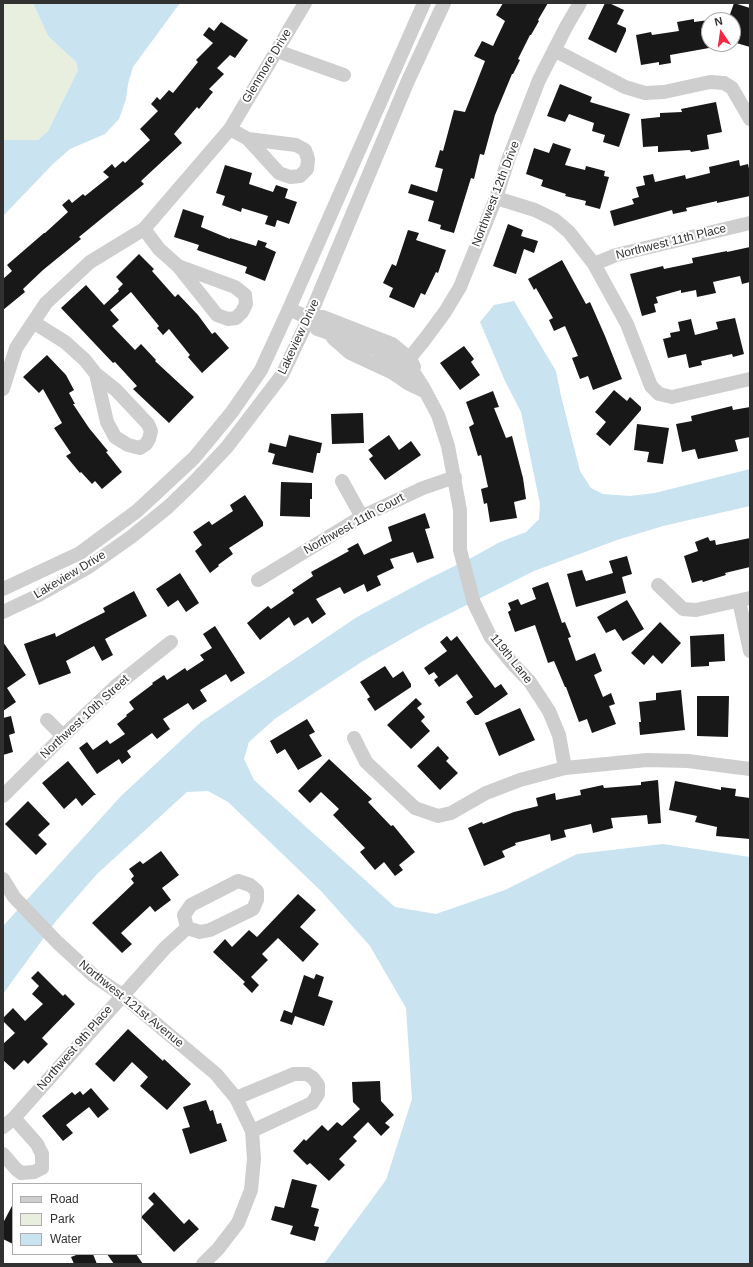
<!DOCTYPE html>
<style>
body{margin:0}
#map{position:relative;width:753px;height:1267px;overflow:hidden;background:#fff;font-family:Arial,sans-serif}
canvas{display:block}
.frame{position:absolute;inset:0;border:4px solid #313131;pointer-events:none}
.legend{position:absolute;left:12px;top:1183px;width:130px;height:72px;box-sizing:border-box;background:#fff;border:1px solid #adadad;margin:0;padding:5px 7px;list-style:none;font-size:12px;color:#313131}
.legend li{display:flex;align-items:center;gap:8px;height:20px}
.legend b{width:20px;border:1px solid #adadad}
.north{position:absolute;left:701px;top:12px;width:40px;height:40px;box-sizing:border-box;background:#fff;border:1px solid #adadad;border-radius:50%;rotate:347deg;font-size:11px;font-weight:700;line-height:16px;text-align:center;color:#313131}
.north::after{content:'';display:block;margin:auto;width:14px;height:18px;background:#f62542;clip-path:polygon(50% 0,100% 100%,50% 72%,0 100%)}
</style>
<div id="map">
<canvas width="753" height="1267"></canvas>
<div class="frame"></div>
<ul class="legend">
<li><b style="height:5px;background:#cecece"></b>Road</li>
<li><b style="height:11px;background:#e8efde"></b>Park</li>
<li><b style="height:11px;background:#c9e3f0"></b>Water</li>
</ul>
<div class="north">N</div>
</div>
<script>
const g = document.querySelector('canvas').getContext('2d');
g.lineJoin = 'round';
function fillPath(path, color) {
  g.fillStyle = color;
  g.fill(path, 'evenodd');
}
function shape(rows) {
  const path = new Path2D();
  for (const r of rows) {
    path.moveTo(r[0], r[1]);
    for (let i = 2; i < r.length; i += 2) path.lineTo(r[i], r[i + 1]);
  }
  return path;
}
function trace(path, color, width, dash) {
  g.strokeStyle = color;
  g.lineWidth = width;
  g.lineCap = dash ? 'butt' : 'round';
  g.setLineDash(dash || []);
  g.stroke(path);
}
function label(font, color, halo, rows, align = 'center') {
  g.font = font + ' Arial,sans-serif';
  g.lineWidth = 4;
  g.setLineDash([]);
  g.textBaseline = 'middle';
  g.strokeStyle = halo;
  g.fillStyle = color;
  for (const [text, x, y, turn = 0] of rows) {
    g.save();
    g.translate(x, y);
    g.rotate((+turn || 0) * Math.PI / 180);
    g.textAlign = isNaN(turn) ? turn : align;
    if (halo) g.strokeText(text, 0, 0);
    g.fillText(text, 0, 0);
    g.restore();
  }
}
fillPath(shape([
 [3,3,33,3,48,36,76,62,78,70,48,131,38,140,3,140]
]), '#e8efde');
fillPath(shape([
 [33,3,180,3,133,67,128,84,126,99,119,119,105,134,70,149,53,164,3,216,3,140,38,140,48,131,78,70,76,62,48,36],
 [514,301,556,371,561,396,580,471,591,488,603,494,630,496,655,493,750,469,750,506,663,526,617,540,534,571,421,628,363,661,276,718,249,742,244,759,254,780,395,907,436,914,505,890,577,854,663,844,750,857,750,1264,324,1264,386,1180,412,1099,406,1008,370,946,321,891,228,802,208,791,187,792,97,874,56,921,3,994,3,926,121,796,201,722,357,617,428,579,471,558,500,542,526,532,539,519,540,504,521,412,505,381,480,322,494,305]
]), '#c9e3f0');
fillPath(shape([
 [503,3,548,3,538,20,539,21,531,35,530,35,518,59,520,60,513,74,512,74,495,115,484,155,480,154,474,179,471,178,454,233,440,229,441,225,428,221,434,201,408,193,411,184,437,192,443,169,435,167,440,150,443,151,454,110,465,112,485,61,474,56,482,41,493,46,505,21,496,15],
 [605,3,609,3,624,10,617,24,626,28,626,31,616,53,588,39],
 [734,3,750,8,750,47,733,42,733,20,728,20],
 [694,19,694,22,709,20,709,48,670,55,671,63,659,65,659,62,641,65,636,35,651,32,652,35,679,31,677,22],
 [221,22,248,40,235,58,230,55,217,68,224,74,209,89,213,92,199,109,197,107,174,134,182,143,141,181,144,184,79,237,81,239,43,270,23,289,25,292,3,310,3,279,12,271,7,265,44,233,45,233,68,212,62,205,69,199,72,203,83,194,85,196,109,177,103,172,112,164,115,168,123,161,125,163,150,140,140,129,158,111,151,104,157,97,160,100,169,90,173,93,198,62,196,60,213,43,203,35,209,27,214,31],
 [560,84,592,97,590,102,630,114,619,147,603,142,605,135,592,131,594,123,569,114,565,122,547,116],
 [716,102,722,132,707,135,709,149,691,152,690,150,658,152,658,146,643,147,641,119,660,117,660,113,682,112,681,109],
 [553,143,571,149,565,165,585,170,586,166,605,171,604,176,609,177,600,209,585,205,586,201,565,196,566,194,541,186,543,180,526,174,534,148,549,153],
 [739,160,740,166,748,164,750,173,750,196,717,203,717,201,686,208,687,211,673,214,672,210,614,226,610,211,634,204,632,199,639,197,636,187,645,185,643,176,653,174,655,182,685,175,686,179,710,173,709,167],
 [225,165,252,173,249,184,273,192,276,185,288,189,285,198,297,202,289,224,277,220,275,227,265,224,268,216,242,208,241,212,222,205,225,196,216,193],
 [183,209,204,216,201,227,230,239,230,238,256,246,258,240,267,243,265,247,276,252,265,281,245,273,247,267,197,250,199,245,174,237],
 [508,224,523,230,521,236,538,241,534,253,524,249,516,274,493,266],
 [408,230,419,233,416,240,446,250,438,273,436,272,425,295,421,293,414,308,389,297,393,288,383,283,392,264,396,266],
 [750,247,750,282,742,284,740,276,713,282,716,293,697,297,696,290,681,293,681,290,656,297,658,303,654,304,656,312,642,316,630,274,663,266,664,269,693,263,692,258,727,251,727,252],
 [139,254,154,269,152,271,175,297,178,294,198,315,212,334,215,332,229,348,202,373,188,357,190,355,169,329,163,335,157,328,159,326,131,292,110,310,119,320,112,326,135,350,141,344,156,360,155,361,194,397,169,423,133,389,137,386,115,362,113,363,61,308,86,285,104,305,119,291,118,289,123,284,116,277],
 [562,260,586,304,590,302,605,336,622,379,593,390,588,376,580,379,572,358,578,356,565,326,554,331,549,320,553,318,536,288,534,290,528,279],
 [735,318,744,354,733,357,732,354,701,361,702,365,689,368,686,354,668,358,663,339,671,337,670,333,680,331,678,322,691,319,695,335,718,329,716,322],
 [464,346,474,359,471,362,480,375,460,390,440,363],
 [47,355,66,375,74,390,69,393,75,404,73,404,89,428,108,451,106,452,122,472,102,489,95,481,92,484,81,472,80,473,66,456,71,453,54,428,62,423,43,389,39,393,23,377],
 [614,390,627,401,630,397,641,407,641,410,610,446,596,434,606,422,595,412],
 [493,391,499,407,494,408,506,438,512,436,523,478,526,499,514,502,517,518,490,522,487,503,484,504,481,489,488,487,481,455,478,456,469,427,474,424,466,402],
 [732,406,733,410,750,407,750,437,735,440,738,451,698,459,695,449,682,452,676,424,692,421,691,416],
 [363,413,364,443,332,444,331,414],
 [637,424,669,428,663,464,647,462,649,452,634,450],
 [289,435,322,443,320,453,317,453,313,473,272,464,275,454,268,452,270,443,286,447],
 [389,435,399,450,411,441,421,455,385,480,369,459,373,456,368,450],
 [281,482,312,483,312,499,310,499,310,517,280,516],
 [245,495,263,522,263,526,229,548,233,554,218,565,219,566,210,573,195,551,202,545,193,532,209,521,212,525,233,511,230,505],
 [425,513,430,528,425,529,434,558,417,563,413,552,390,559,394,568,377,576,381,585,367,592,364,584,344,594,340,587,316,599,326,614,312,624,308,617,294,626,289,617,260,640,247,623,268,606,271,609,294,593,292,590,313,576,311,572,349,551,347,549,358,543,364,555,392,541,388,527],
 [708,537,710,541,715,540,716,545,750,538,750,567,725,573,726,575,703,582,702,580,692,583,684,556,698,551,695,542],
 [627,556,632,574,622,577,626,593,576,607,567,574,582,570,586,581,613,573,609,561],
 [180,573,199,603,186,612,178,600,168,607,156,589],
 [548,582,562,623,565,622,571,637,568,638,576,661,595,653,602,671,594,675,603,697,611,693,615,704,609,706,616,724,592,733,587,719,579,722,566,687,565,687,554,661,548,663,535,625,515,632,508,612,511,610,508,603,518,599,521,605,536,599,532,588],
 [134,591,147,616,105,639,113,655,102,661,94,646,66,661,71,673,39,685,24,644,55,633,56,637,105,612,103,608],
 [627,600,644,629,623,641,615,629,606,633,597,617],
 [660,622,681,643,662,664,653,655,644,665,631,653],
 [215,626,245,673,231,682,226,674,200,690,207,701,193,710,188,703,163,719,170,729,157,739,152,733,127,751,131,757,122,764,119,759,97,774,79,748,87,742,93,750,107,740,110,744,125,734,117,724,127,716,126,715,134,709,129,702,153,684,152,683,164,675,167,680,185,668,187,671,204,660,200,655,212,648,203,634],
 [724,634,725,661,709,662,709,666,691,667,690,636],
 [447,636,451,641,457,636,495,688,501,684,508,694,478,715,475,715,466,702,473,697,457,674,439,687,434,680,438,677,434,672,429,675,424,668,447,651,440,642],
 [3,642,26,675,7,688,16,702,3,711],
 [385,666,393,678,403,671,411,684,411,687,375,711,367,699,370,697,360,682],
 [681,690,685,730,640,735,639,722,641,722,639,702,656,700,656,693],
 [697,696,729,696,728,737,697,736],
 [416,698,422,704,417,708,425,717,421,721,430,731,411,749,387,725],
 [520,708,535,740,499,756,485,723],
 [11,716,15,733,9,735,13,752,3,755,3,718],
 [307,719,315,732,309,735,322,756,298,770,285,749,277,754,270,741],
 [438,746,449,758,446,761,458,773,440,790,417,766],
 [329,759,372,799,368,802,391,826,393,825,415,852,399,865,403,870,395,876,384,862,375,870,360,852,365,848,333,815,339,809,321,792,310,803,298,791],
 [68,761,96,795,94,795,82,806,76,798,64,809,42,783],
 [658,780,661,823,648,824,647,815,611,818,613,828,593,833,591,824,564,830,566,837,551,841,550,834,515,843,516,845,502,851,505,857,484,866,468,828,482,822,483,824,514,812,538,806,536,798,555,793,556,800,581,795,580,790,603,785,604,788,641,785,641,782],
 [675,781,721,790,721,787,736,789,735,796,750,798,750,839,716,836,717,827,695,822,697,816,669,810],
 [28,801,50,824,38,835,47,844,36,855,5,824],
 [161,851,179,875,162,888,171,900,155,912,150,906,121,933,132,944,122,953,92,923,134,883,131,879,134,876,129,869,140,861,143,864],
 [298,894,316,910,300,927,319,944,303,962,278,938,262,954,268,960,251,977,259,985,252,993,243,984,245,982,213,952,225,939,232,947,249,930,257,937],
 [38,971,63,996,65,994,75,1004,42,1038,48,1044,28,1064,24,1060,14,1070,3,1060,3,1044,15,1033,3,1021,3,1018,13,1008,25,1021,43,1004,32,994,39,986,31,978],
 [316,974,324,977,318,996,333,1001,324,1026,295,1016,292,1025,280,1021,284,1010,292,1013,304,975,314,979],
 [128,1029,163,1061,164,1059,191,1084,167,1110,140,1086,148,1077,132,1062,114,1082,95,1064],
 [380,1081,381,1101,394,1115,385,1123,390,1127,381,1136,368,1122,353,1137,357,1141,339,1159,345,1165,329,1181,310,1163,307,1165,293,1151,304,1139,306,1141,322,1125,328,1131,337,1122,342,1126,360,1109,353,1102,352,1082],
 [91,1088,109,1109,98,1118,89,1107,66,1125,73,1133,63,1141,42,1116,72,1092,75,1095,80,1091,83,1095],
 [206,1100,210,1111,213,1110,217,1124,221,1123,227,1141,190,1154,182,1129,190,1127,183,1107],
 [292,1179,317,1185,311,1207,319,1209,314,1226,319,1227,315,1241,290,1234,293,1226,271,1220,275,1206,284,1208],
 [154,1192,184,1224,189,1219,199,1229,174,1252,141,1217,154,1204,148,1198],
 [13,1204,13,1244,3,1239,3,1223],
 [79,1254,93,1254,97,1264,74,1264,71,1257],
 [107,1254,136,1254,143,1264,114,1264]
]), '#181818');
trace(shape([
 [554,50,625,87,645,93,664,92,710,82,724,83,732,88,750,119],
 [277,51,344,75],
 [230,129,248,139,296,145,305,150,308,159,307,169,300,176,290,177,279,173,248,139],
 [496,198,535,210,555,220,569,232,594,264,610,293,627,324,651,386,659,394,672,397,750,379],
 [144,229,159,249,178,266,235,287,245,295,246,304,242,312,236,318,228,319,217,315,178,266],
 [594,264,616,255,750,223],
 [289,309,309,318,317,329,375,349,405,365,414,373,423,387,438,415,448,446,460,510,460,550,474,603,490,636,512,663,530,682,549,711,559,735,565,768],
 [309,318,323,317,392,344,410,359,414,367],
 [33,322,65,342,85,360,96,374,116,390,148,424,151,431,149,439,146,444,140,448,128,445,115,437,107,422,96,374],
 [333,338,350,353,393,373,409,384,426,392],
 [396,375,425,339,445,312,460,287,496,198,508,160,539,80,566,27,580,3],
 [3,389,16,348,46,303,90,262,144,229,230,129,305,3],
 [342,481,362,517],
 [258,580,363,516,423,488,455,477],
 [658,585,683,609,696,610,750,598],
 [3,589,80,553,137,511,194,458,232,412,261,370,289,309,424,3],
 [739,601,750,651],
 [3,612,39,595,87,568,131,537,168,507,193,483,227,447,282,375,309,318,407,83,444,3],
 [47,720,63,736],
 [354,738,366,762,415,808,438,816,451,813,486,793,520,780,565,768,647,760,688,761,750,769],
 [3,796,63,736,116,686,171,642],
 [3,879,14,897,57,942,94,976,122,995,216,1074,236,1098,252,1131,254,1159,251,1190,238,1223,218,1249,203,1264],
 [238,881,250,885,257,891,257,900,253,909,210,930,200,932,187,928,184,915,191,905,238,881],
 [236,1098,294,1074,307,1074,313,1078,318,1085,318,1094,312,1103,252,1131],
 [3,1127,14,1118,165,948,187,928],
 [3,1154,16,1169,21,1173,34,1172,42,1168,42,1154,37,1144,14,1118]
]), '#cecece', 14);
label('12px', '#313131', '#fff', [
 ["Glenmore Drive",267,66,-59],
 ["Northwest 12th Drive",496,194,-69],
 ["Northwest 11th Place",671,242,-14],
 ["Lakeview Drive",299,337,-65],
 ["Northwest 11th Court",354,524,-29],
 ["Lakeview Drive",70,575,-31],
 ["119th Lane",511,659,51],
 ["Northwest 10th Street",85,717,-43],
 ["Northwest 121st Avenue",131,1004,39],
 ["Northwest 9th Place",75,1048,-49]
]);
</script>
